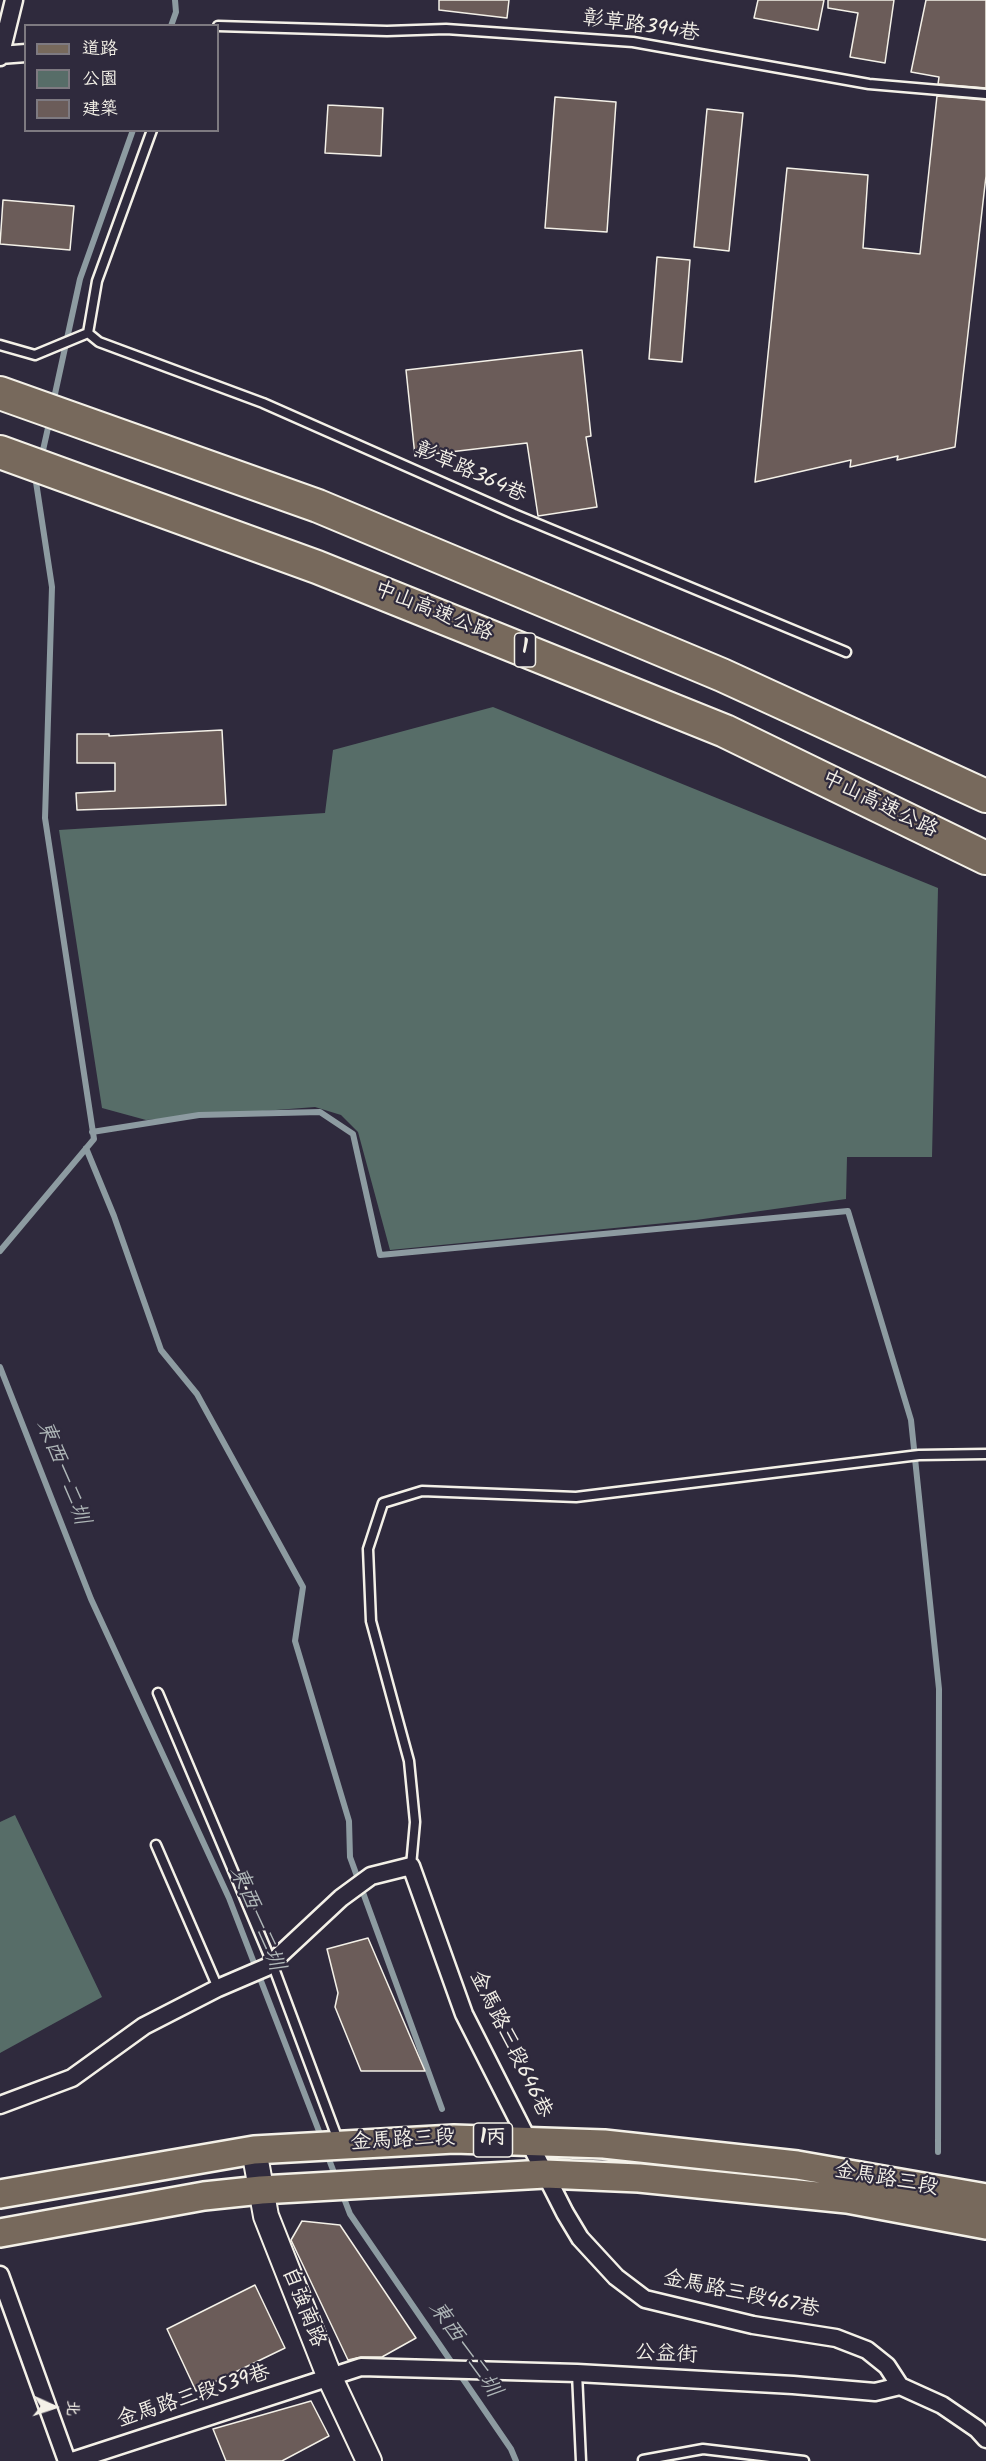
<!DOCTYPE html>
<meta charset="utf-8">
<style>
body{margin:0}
#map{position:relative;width:986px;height:2461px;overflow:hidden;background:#2f2a3d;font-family:Kalam,"LXGW WenKai TC",sans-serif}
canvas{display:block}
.legend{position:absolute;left:24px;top:24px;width:195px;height:108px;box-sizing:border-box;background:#2f2a3d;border:2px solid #7e7a81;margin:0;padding:8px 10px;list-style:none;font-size:18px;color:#f4f1e8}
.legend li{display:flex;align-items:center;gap:12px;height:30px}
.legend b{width:30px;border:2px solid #7e7a81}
.north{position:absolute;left:24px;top:2377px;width:60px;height:60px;-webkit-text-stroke:4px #2f2a3d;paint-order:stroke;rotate:93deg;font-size:16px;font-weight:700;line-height:24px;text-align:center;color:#f4f1e8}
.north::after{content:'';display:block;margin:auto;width:21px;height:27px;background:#f4f1e8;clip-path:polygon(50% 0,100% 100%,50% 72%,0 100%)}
</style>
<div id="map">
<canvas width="986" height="2461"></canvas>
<ul class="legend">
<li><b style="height:8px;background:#77695c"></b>道路</li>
<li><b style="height:16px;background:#576d68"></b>公園</li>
<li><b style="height:16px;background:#6b5c59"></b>建築</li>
</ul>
<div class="north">北</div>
</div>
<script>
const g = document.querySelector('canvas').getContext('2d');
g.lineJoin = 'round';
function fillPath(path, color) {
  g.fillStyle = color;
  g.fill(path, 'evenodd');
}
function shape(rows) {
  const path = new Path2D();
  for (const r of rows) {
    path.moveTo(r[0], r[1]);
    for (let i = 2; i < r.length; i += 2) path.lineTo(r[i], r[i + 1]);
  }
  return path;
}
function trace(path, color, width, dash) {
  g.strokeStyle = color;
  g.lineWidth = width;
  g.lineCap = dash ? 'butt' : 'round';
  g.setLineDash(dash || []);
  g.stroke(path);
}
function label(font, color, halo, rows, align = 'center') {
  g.font = font + ' Kalam,"LXGW WenKai TC",sans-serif';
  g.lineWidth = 4.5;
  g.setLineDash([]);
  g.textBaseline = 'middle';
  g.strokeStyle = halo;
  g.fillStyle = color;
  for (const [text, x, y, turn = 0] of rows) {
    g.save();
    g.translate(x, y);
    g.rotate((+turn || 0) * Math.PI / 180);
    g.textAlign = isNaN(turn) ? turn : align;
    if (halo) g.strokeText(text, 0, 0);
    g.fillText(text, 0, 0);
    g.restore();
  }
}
fillPath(shape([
 [493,707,938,888,932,1157,847,1157,846,1199,696,1220,390,1250,358,1132,341,1115,315,1107,146,1120,102,1108,59,830,325,813,333,750],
 [15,1815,102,1997,0,2053,0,1822]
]), '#576d68');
trace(shape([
 [171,26,176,12,175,0],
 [53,403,80,279,133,130],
 [41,459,50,419],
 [92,1132,199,1115,320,1112,353,1134,380,1255,848,1211,911,1420,939,1689,938,2152],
 [86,1148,114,1216,161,1350,197,1394,303,1587,295,1641,349,1821,350,1857,442,2109],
 [0,1251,94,1139,45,818,52,587,36,482,38,474],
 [0,1367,91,1599,229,1898,322,2139],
 [327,2154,336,2178],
 [342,2193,350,2214,511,2449,516,2461]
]), '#8d9ba1', 6);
const building = shape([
 [439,0,509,0,507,18,439,10,439,0],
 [758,0,824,0,818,30,754,18,758,0],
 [828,0,894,0,885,63,850,57,858,13,828,8,828,0],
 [926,0,986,0,986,88,938,84,939,77,911,72,926,0],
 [937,96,986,100,986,176,955,447,897,460,898,456,850,467,851,460,755,482,787,168,868,175,863,248,920,254,937,96],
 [555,97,616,102,607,232,545,228,555,97],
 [328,105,383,108,381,156,325,153,328,105],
 [707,109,743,113,729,251,694,247,707,109],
 [3,200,74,206,70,250,0,244,3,200],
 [657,257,690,260,682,362,649,359,657,257],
 [582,350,591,436,586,437,597,507,538,516,527,443,415,456,406,370,582,350],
 [222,730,226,805,77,810,76,793,115,791,115,763,77,763,77,734,109,734,109,736,222,730],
 [368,1938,425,2071,361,2071,335,2007,338,1993,327,1949,368,1938],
 [302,2221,340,2225,416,2338,382,2357,361,2357,348,2360,291,2240,302,2221],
 [255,2285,285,2348,196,2391,167,2329,255,2285],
 [311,2401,329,2436,282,2461,226,2461,213,2429,311,2401]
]);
fillPath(building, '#6b5c59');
trace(building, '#f4f1e8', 1.5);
const lane = shape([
 [218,26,387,31,446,29,633,42,869,84,986,94],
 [88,333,97,281,152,130],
 [0,345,35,355,88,333,99,342,263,403,514,514,846,652],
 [158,1693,272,1963,338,2140],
 [156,1845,218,1988],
 [411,1866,415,1822,409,1761,371,1621,368,1549,383,1503,422,1491,576,1497,919,1455,986,1454],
 [577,2373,581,2461],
 [643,2460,703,2449,804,2461]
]);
const street = shape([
 [0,55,26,53],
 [0,57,14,0],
 [0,2105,72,2078,144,2026,218,1988,267,1967,341,1898,371,1876,411,1866,464,2014,565,2213,580,2238,616,2277,645,2299,753,2325,836,2338,867,2350,887,2366,900,2386],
 [0,2275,67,2461],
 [72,2461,361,2367,577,2373,793,2385,875,2392,900,2386,942,2405,977,2429,986,2439]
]);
const secondary = shape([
 [254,2150,266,2216,330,2378,369,2461]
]);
const primary = shape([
 [0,2194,254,2150,454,2139,604,2144,797,2165,986,2198],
 [0,2233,204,2196,261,2190,545,2174,639,2178,847,2199,986,2225]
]);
const highway = shape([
 [0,393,318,506,722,675,986,796],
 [0,452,317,567,725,731,986,858]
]);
trace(lane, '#f4f1e8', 13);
trace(street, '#f4f1e8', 21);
trace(secondary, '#f4f1e8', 28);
trace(primary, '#f4f1e8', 32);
trace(highway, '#f4f1e8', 36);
trace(lane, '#2f2a3d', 8);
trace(street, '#2f2a3d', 16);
trace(secondary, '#2f2a3d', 24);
trace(primary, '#77695c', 27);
trace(highway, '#77695c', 32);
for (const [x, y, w] of [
 [525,650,21],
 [493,2140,39]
]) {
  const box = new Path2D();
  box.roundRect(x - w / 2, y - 17, w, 34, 4.5);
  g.fillStyle = '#2f2a3d';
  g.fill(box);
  trace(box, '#f4f1e8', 1.5);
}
label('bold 20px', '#f4f1e8', null, [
 ["1",525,650],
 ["1丙",493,2140]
]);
label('21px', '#f4f1e8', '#2f2a3d', [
 ["彰草路394巷",641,28,8],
 ["彰草路364巷",470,474,24],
 ["中山高速公路",433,613,22],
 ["中山高速公路",879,806,26],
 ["金馬路三段646巷",509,2045,64],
 ["金馬路三段",403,2142,-3],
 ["金馬路三段",886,2181,10],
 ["金馬路三段467巷",741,2296,12],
 ["自強南路",302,2308,68],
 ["公益街",666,2356,3],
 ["金馬路三段539巷",194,2398,-18]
]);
label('italic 22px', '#afb7b8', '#2f2a3d', [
 ["東西一二圳",61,1473,69],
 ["東西一二圳",255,1919,68],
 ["東西一二圳",463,2350,56]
]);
</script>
